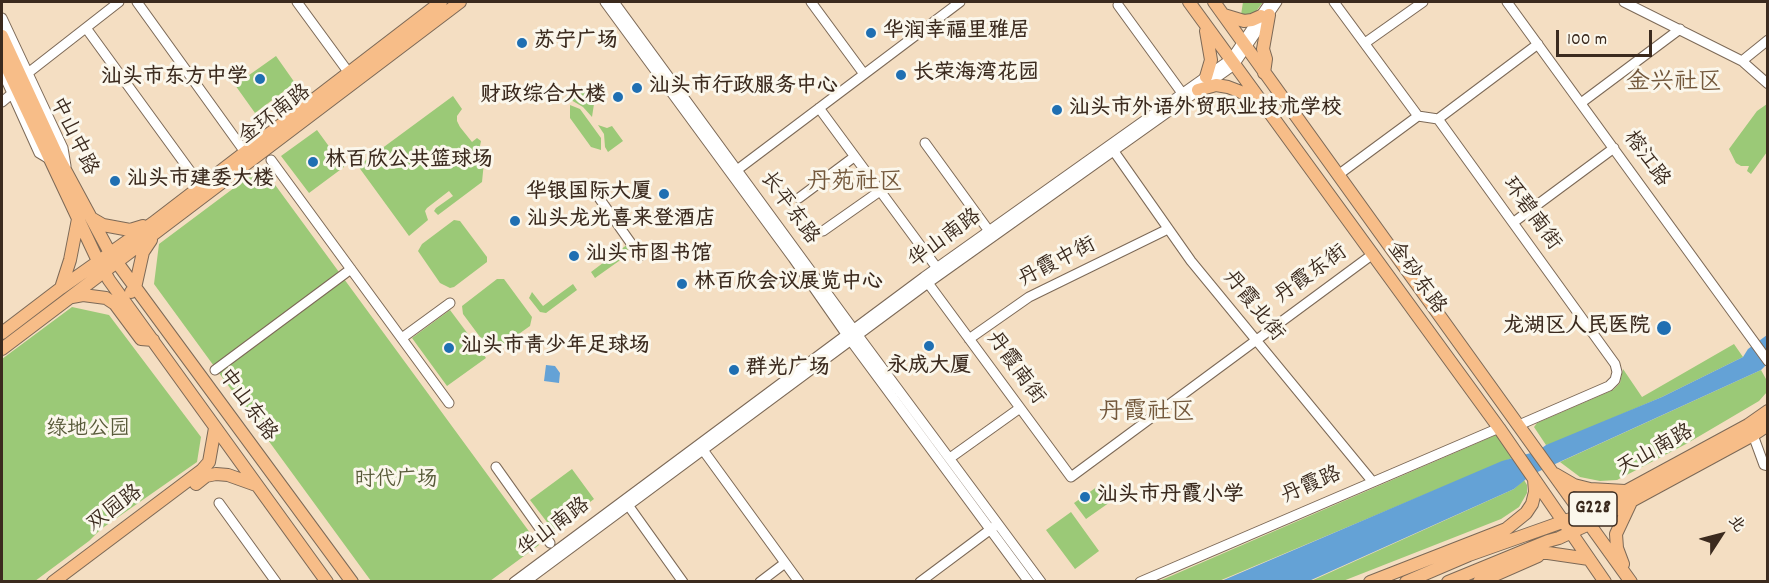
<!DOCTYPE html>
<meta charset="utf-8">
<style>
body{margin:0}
#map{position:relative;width:1769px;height:583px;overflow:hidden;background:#f4dec2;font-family:Dekko,"LXGW WenKai TC",sans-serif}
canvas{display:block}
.frame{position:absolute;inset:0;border:3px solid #3b2a1e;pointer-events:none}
.north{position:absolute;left:1691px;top:505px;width:60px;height:60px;-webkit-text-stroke:4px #fbf7ec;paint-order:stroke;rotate:54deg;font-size:16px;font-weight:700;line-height:24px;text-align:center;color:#3b2a1e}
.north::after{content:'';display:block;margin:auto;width:21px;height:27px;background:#3b2a1e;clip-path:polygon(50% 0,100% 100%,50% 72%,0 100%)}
.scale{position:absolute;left:1556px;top:30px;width:96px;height:27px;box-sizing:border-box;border:3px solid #3b2a1e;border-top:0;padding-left:8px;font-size:18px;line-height:21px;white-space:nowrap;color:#3b2a1e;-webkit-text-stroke:4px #fbf7ec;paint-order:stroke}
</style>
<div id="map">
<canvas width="1769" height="583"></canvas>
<div class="frame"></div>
<div class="north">北</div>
<div class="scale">100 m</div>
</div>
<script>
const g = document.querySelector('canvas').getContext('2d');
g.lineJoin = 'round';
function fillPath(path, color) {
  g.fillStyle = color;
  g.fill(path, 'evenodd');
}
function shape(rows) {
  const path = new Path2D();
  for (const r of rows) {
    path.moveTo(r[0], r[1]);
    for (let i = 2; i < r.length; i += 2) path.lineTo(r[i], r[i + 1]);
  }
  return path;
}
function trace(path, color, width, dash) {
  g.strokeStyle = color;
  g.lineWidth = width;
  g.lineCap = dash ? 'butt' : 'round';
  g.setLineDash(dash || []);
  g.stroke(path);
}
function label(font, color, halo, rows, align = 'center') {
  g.font = font + ' Dekko,"LXGW WenKai TC",sans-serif';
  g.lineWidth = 6;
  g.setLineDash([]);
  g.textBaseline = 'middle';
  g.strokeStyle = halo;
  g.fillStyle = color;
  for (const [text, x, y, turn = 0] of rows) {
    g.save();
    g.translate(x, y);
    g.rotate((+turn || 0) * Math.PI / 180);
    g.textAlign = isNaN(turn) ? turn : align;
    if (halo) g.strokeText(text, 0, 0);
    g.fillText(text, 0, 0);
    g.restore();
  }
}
fillPath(shape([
 [1243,2,1263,2,1254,14,1248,15,1241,15],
 [276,56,295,83,255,113,235,85],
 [584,90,594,104,592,117,583,107,571,100],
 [453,96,462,109,457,116,457,121,460,127,472,142,477,138,481,141,480,146,485,152,482,182,438,215,434,211,436,208,453,196,449,191,427,208,425,211,428,220,409,236,358,166],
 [1767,104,1767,152,1751,174,1747,171,1749,166,1741,166,1736,163,1729,149,1757,111],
 [570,105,580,109,601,138,601,150,591,147,570,118],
 [598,125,607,128,612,126,623,141,608,152,605,147,604,134],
 [317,130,344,167,309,193,281,156],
 [262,167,539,545,490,581,371,581,154,284,159,244],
 [454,220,460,221,487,257,487,262,454,287,450,288,440,283,418,251,422,244],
 [628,244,628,253,626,256,595,278,591,272],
 [497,279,504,279,532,317,530,326,499,348,486,345,463,314,462,306],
 [573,284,577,290,546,313,540,312,529,298,532,292,543,306],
 [72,307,109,315,201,437,197,462,101,529,89,541,35,581,2,581,2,359],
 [450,310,486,358,447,386,412,338],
 [1734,344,1743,357,1662,397,1552,444,1546,445,1534,427,1537,423,1613,390,1620,383,1623,369,1642,397],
 [1761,370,1766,379,1767,392,1759,401,1686,444,1617,480,1600,481,1580,477,1560,462],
 [1496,435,1512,458,1219,581,1157,582],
 [572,469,594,499,553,530,530,500],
 [1524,480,1527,485,1527,493,1519,507,1501,519,1343,581,1309,582,1514,489],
 [1101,484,1113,500,1086,519,1074,503],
 [1071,512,1099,551,1075,569,1046,530]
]), '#9bc977');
fillPath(shape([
 [1767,335,1767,364,1761,370,1531,475,1514,489,1309,581,1219,582,1502,461,1538,451,1546,445,1662,397,1743,357,1748,349],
 [546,365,555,366,560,373,559,383,544,381]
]), '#64a2d6');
const minor = shape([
 [137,2,245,152],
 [297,2,349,73],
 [605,2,793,258,851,341,1029,582],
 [614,2,854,330,1041,582],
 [811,2,864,74],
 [1334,2,1418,116,1438,119,1615,364,1617,372,1615,380,1609,386,1519,425],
 [1507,2,1768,361],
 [1624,2,1742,61,1768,84],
 [1118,5,1182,93],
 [2,18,63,148,66,166],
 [86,28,201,186],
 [1365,43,1423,2],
 [1742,61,1768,40],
 [2,71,39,153,49,159],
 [28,73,119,2],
 [2,102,15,91],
 [1581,103,1680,29],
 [819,108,937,268],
 [1438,119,1538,44],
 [925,143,989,231],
 [1113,150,1191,261,1372,481],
 [271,160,449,403],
 [737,170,960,2],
 [1338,175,1418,116],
 [597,195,640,256],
 [799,198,854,157],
 [1514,222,1614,148],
 [823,231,880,191],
 [928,283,1071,477,1373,254],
 [402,338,450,303],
 [969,339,1029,297,1168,229],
 [215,370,351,269],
 [1753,435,1764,465,1768,466],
 [703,450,799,582],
 [950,458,1020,408],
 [496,467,550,543],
 [219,503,276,582],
 [628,505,683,582],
 [514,582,924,277,1231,59,1270,2],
 [525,582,928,283,1234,65,1277,2],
 [760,582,785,563],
 [920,582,995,526],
 [1140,582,1499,428]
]);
const major = shape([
 [1189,2,1499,428,1605,582],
 [1214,2,1631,582],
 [1224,15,1244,21,1252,20,1261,16],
 [2,36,56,153,110,253,352,582],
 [2,57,98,261,109,280,327,582],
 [1264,73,1266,59,1263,49,1269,15],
 [1206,77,1211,60,1206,31],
 [1198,90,1216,85,1228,87,1241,92,1258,102],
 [91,218,103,225,130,230,143,226],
 [61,288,70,260,78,219],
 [131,292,135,288,143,252,151,240],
 [72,297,83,295,106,298,115,304,141,339,153,340],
 [2,333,61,288,153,223,441,2],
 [2,349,460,2],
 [1555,474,1574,485,1590,489,1625,491],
 [196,484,206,476,216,474,228,475,256,485],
 [1500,534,1526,513,1532,504,1535,492,1534,479],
 [1524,553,1548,553,1589,559],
 [1623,564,1617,548,1616,534,1631,502],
 [53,582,202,470,209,462,215,428],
 [1370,582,1506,529],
 [1406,582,1469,555,1582,515,1748,425,1768,411],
 [1448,582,1548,541,1559,538,1589,524,1753,435,1768,425],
 [1479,582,1538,556]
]);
trace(minor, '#7c6957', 11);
trace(major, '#7c6957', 14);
trace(minor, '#fff', 9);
trace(major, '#f7bd88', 12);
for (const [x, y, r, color] of [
 [871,33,6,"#1f6fb2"],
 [522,43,6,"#1f6fb2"],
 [901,75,6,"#1f6fb2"],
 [260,79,6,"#1f6fb2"],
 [637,88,6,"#1f6fb2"],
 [618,97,6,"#1f6fb2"],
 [1057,110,6,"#1f6fb2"],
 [313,162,6,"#1f6fb2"],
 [115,181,6,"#1f6fb2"],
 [664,194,6,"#1f6fb2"],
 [515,221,6,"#1f6fb2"],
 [574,256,6,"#1f6fb2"],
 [682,284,6,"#1f6fb2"],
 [1664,328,8,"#1f6fb2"],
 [929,346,6,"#1f6fb2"],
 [449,348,6,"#1f6fb2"],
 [734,370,6,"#1f6fb2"],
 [1085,497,6,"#1f6fb2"]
]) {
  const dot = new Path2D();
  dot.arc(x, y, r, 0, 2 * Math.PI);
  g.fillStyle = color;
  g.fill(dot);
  trace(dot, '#fbf7ec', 2);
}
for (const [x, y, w] of [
 [1593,509,48]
]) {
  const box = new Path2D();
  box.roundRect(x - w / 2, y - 17, w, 34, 4.5);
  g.fillStyle = '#fbf7ec';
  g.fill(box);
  trace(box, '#3b2a1e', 1.5);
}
label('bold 20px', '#3b2a1e', null, [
 ["G228",1593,509]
]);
label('bold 21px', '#3b2a1e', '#fbf7ec', [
 ["华润幸福里雅居",883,33],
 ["苏宁广场",534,43],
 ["长荣海湾花园",913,75],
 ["汕头市东方中学",248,79,"right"],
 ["汕头市行政服务中心",649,88],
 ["财政综合大楼",606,97,"right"],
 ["汕头市外语外贸职业技术学校",1069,110],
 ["林百欣公共篮球场",325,162],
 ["汕头市建委大楼",127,181],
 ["华银国际大厦",652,194,"right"],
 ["汕头龙光喜来登酒店",527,221],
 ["汕头市图书馆",586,256],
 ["林百欣会议展览中心",694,284],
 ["龙湖区人民医院",1650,328,"right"],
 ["汕头市青少年足球场",461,348],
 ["永成大厦",929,368,"center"],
 ["群光广场",746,370],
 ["汕头市丹霞小学",1097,497]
], 'left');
label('21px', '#3b2a1e', '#fbf7ec', [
 ["金环南路",276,116,-37],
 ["中山中路",72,137,64],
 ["榕江路",1645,160,54],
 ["长平东路",788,209,54],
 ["环碧南街",1530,215,54],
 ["华山南路",946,240,-36],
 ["丹霞中街",1058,264,-27],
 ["丹霞东街",1312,276,-36],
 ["金砂东路",1415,279,54],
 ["丹霞北街",1252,307,51],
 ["丹霞南街",1014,369,54],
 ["中山东路",246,406,54],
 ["天山南路",1656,452,-29],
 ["丹霞路",1312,487,-23],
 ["双园路",116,510,-37],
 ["华山南路",555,529,-37]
]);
label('21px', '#585a39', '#fbf7ec', [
 ["绿地公园",88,431],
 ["时代广场",396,482]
]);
label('24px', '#73583c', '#fbf7ec', [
 ["金兴社区",1674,85],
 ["丹苑社区",855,185],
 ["丹霞社区",1147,415]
]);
</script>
